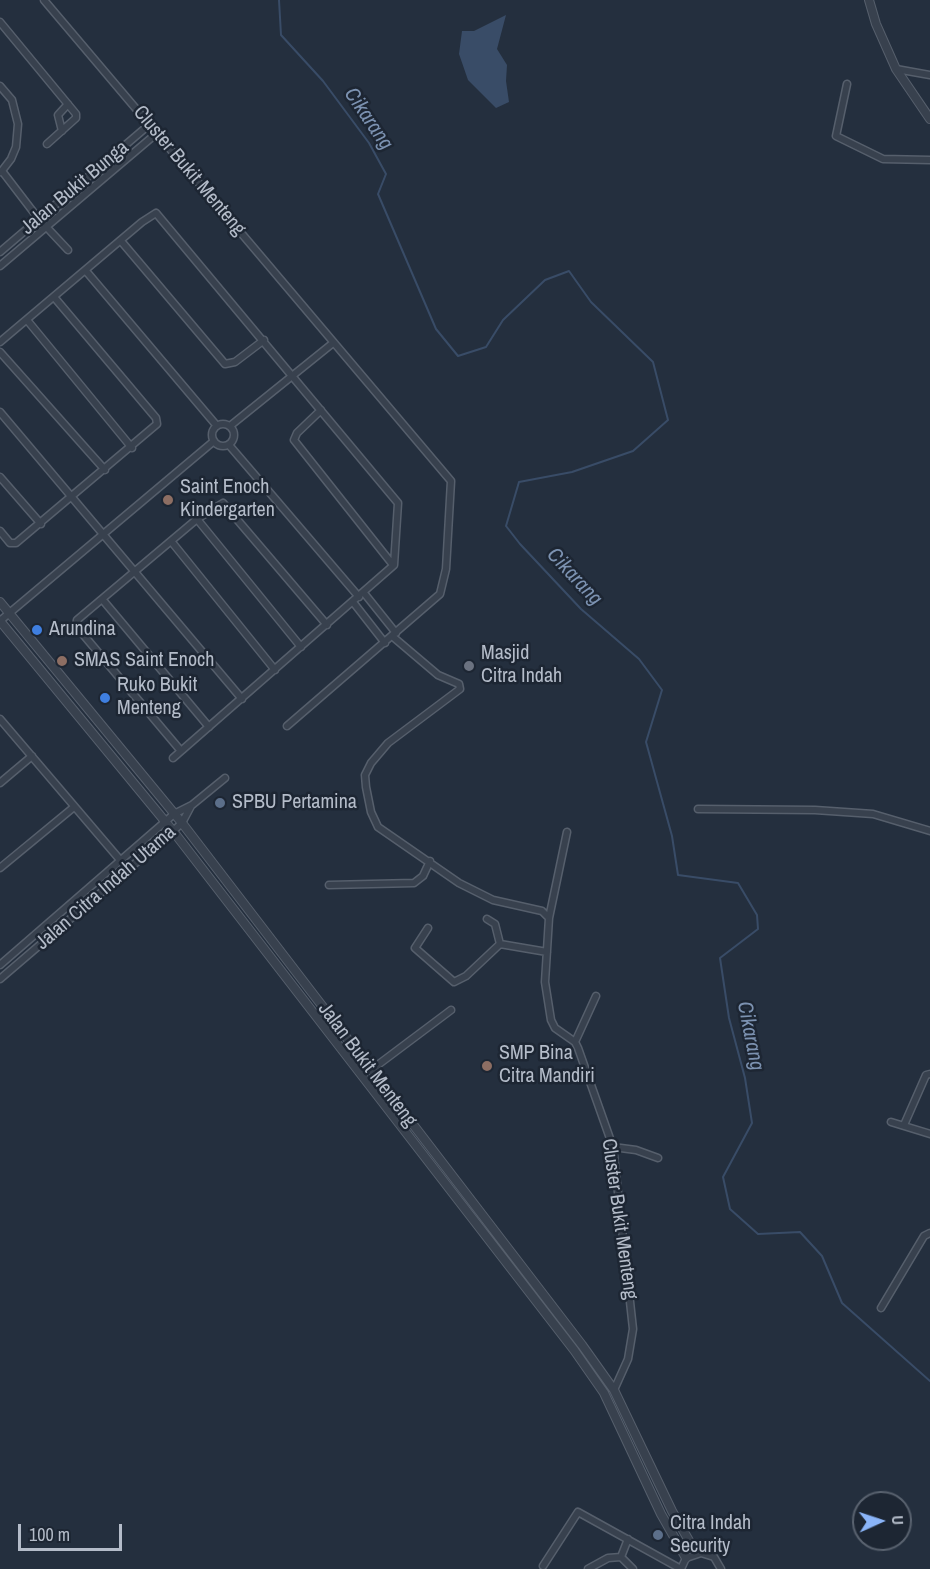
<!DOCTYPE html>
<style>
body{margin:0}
#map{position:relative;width:930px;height:1569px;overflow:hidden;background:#242f3e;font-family:"Archivo Narrow",sans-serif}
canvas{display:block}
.north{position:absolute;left:852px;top:1491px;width:60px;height:60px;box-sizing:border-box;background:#1d2633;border:2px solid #59626f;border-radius:50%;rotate:87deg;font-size:16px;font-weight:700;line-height:24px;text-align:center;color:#b4bcc9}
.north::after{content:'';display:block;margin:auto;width:21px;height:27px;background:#8ab4f8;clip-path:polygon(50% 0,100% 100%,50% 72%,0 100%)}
.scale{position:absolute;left:18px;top:1524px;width:104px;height:27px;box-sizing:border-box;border:3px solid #b4bcc9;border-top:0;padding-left:8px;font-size:18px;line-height:21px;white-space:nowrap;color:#b4bcc9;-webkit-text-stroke:4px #1d2633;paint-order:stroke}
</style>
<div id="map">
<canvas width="930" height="1569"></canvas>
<div class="north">U</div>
<div class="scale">100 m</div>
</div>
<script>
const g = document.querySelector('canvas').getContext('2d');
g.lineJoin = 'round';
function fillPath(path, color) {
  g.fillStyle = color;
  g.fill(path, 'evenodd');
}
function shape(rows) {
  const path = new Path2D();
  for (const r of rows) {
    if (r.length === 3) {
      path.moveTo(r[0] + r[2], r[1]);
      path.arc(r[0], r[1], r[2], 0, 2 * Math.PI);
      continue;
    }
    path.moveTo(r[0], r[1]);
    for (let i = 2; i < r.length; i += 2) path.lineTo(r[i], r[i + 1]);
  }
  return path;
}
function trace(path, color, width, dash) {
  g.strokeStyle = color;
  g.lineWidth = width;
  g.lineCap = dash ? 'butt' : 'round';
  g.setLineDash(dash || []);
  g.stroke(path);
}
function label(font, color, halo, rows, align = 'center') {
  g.font = font + ' "Archivo Narrow",sans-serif';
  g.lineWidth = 5;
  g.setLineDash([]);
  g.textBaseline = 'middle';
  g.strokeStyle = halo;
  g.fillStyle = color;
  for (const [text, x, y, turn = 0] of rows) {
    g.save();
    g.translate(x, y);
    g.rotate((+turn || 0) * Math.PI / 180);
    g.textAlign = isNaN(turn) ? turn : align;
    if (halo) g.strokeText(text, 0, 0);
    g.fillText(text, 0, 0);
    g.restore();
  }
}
fillPath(shape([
 [506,15,497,49,507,65,506,81,509,102,496,108,468,80,459,54,462,31,474,31]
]), '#394c67');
trace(shape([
 [279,0,281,35,323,81,369,143,386,174,378,194,436,329,458,356,486,347,503,320,545,280,569,271,591,302,653,362,668,420,633,451,572,472,519,482,506,526,520,544,581,609,639,659,662,690,646,742,672,836,678,875,738,883,757,915,758,929,720,958,729,1018,745,1078,752,1123,723,1177,730,1209,758,1234,800,1232,822,1256,842,1303,930,1381]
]), '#394c67', 2);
const minor = shape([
 [44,0,451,481,446,569,440,594,287,726],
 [0,22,76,114,76,118,47,144],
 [896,69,930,75],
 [847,84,836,136,883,159,930,160],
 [0,86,12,100,18,124,16,147,11,159,1,172],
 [62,131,58,115,68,104],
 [2,171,38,218,68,250],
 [121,241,225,364,235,362,264,340],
 [0,252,150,124],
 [0,266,157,133],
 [86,271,217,426],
 [27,320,132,448],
 [0,342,142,222,156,213,398,503,394,565,173,758],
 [0,352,105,470],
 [321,410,297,433,294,440,393,565],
 [0,412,242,699],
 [223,435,11],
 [230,426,333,343],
 [229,445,359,597],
 [0,477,41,524],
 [197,519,301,647],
 [0,531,10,543,16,543,157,424,156,418,54,297],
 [171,541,275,670],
 [364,593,396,633],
 [102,599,209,727],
 [353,602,385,643],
 [0,621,214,441],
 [392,636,438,675,459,684,460,689,388,743,371,763,365,775,366,787,371,812,378,827,459,883,493,900,542,911,549,918,545,982,551,1020,555,1028,575,1042,578,1048,613,1147,633,1329,628,1359,614,1390],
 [0,719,121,861],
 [181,751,76,626,77,620,197,519,223,503,327,625],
 [0,783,32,756],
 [698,809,815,810,873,814,930,831],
 [0,868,74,807],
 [329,885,414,883,423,876,430,861],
 [549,918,567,832],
 [487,919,495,924,500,944,547,952],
 [428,928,415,948,454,982,466,976,500,944],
 [0,965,174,814,192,805,225,778],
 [0,979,173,831,182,823,191,806],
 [575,1042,596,996],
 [371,1070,451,1010],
 [891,1122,930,1134],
 [904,1125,926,1075,930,1074],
 [613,1147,636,1150,658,1158],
 [881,1308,924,1236,930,1233],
 [628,1539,621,1557,633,1569],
 [543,1566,578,1512,681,1569,686,1558,701,1553,714,1557,721,1569],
 [588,1569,608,1558,621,1557]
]);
const tertiary = shape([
 [869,0,876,24,896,69,930,119],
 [0,602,182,823,582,1345,614,1390,672,1511,696,1553],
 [0,621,173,831,574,1350,604,1393,661,1514,686,1558]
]);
trace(minor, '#565f6c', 9);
trace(tertiary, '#565f6c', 10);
trace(minor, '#38414e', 6);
trace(tertiary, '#38414e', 8);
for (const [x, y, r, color] of [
 [168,500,6,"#8d6e63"],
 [37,630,6,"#3f7fe0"],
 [62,661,6,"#8d6e63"],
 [469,666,6,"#6b7280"],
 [105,698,6,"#3f7fe0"],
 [220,803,6,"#5c6f8a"],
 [487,1066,6,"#8d6e63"],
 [658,1535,6,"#5c6f8a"]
]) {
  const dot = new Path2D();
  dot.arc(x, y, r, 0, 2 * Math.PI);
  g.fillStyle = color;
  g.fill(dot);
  trace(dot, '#1d2633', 2);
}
label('20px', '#b4bcc9', '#1d2633', [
 ["Cluster Bukit Menteng",189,171,50],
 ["Jalan Bukit Bunga",75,188,-40],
 ["Jalan Citra Indah Utama",106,888,-41],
 ["Jalan Bukit Menteng",367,1065,53],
 ["Cluster Bukit Menteng",619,1219,82]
]);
label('20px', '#b4bcc9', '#1d2633', [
 ["Saint Enoch",180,488],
 ["Kindergarten",180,511],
 ["Arundina",49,630],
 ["Masjid",481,654],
 ["Citra Indah",481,677],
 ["SMAS Saint Enoch",74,661],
 ["Ruko Bukit",117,686],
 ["Menteng",117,709],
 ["SPBU Pertamina",232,803],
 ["SMP Bina",499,1054],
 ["Citra Mandiri",499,1077],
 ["Citra Indah",670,1524],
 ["Security",670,1547]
], 'left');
label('italic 21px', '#7c92b1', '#1d2633', [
 ["Cikarang",368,119,56],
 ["Cikarang",574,577,47],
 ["Cikarang",750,1036,79]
]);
</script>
